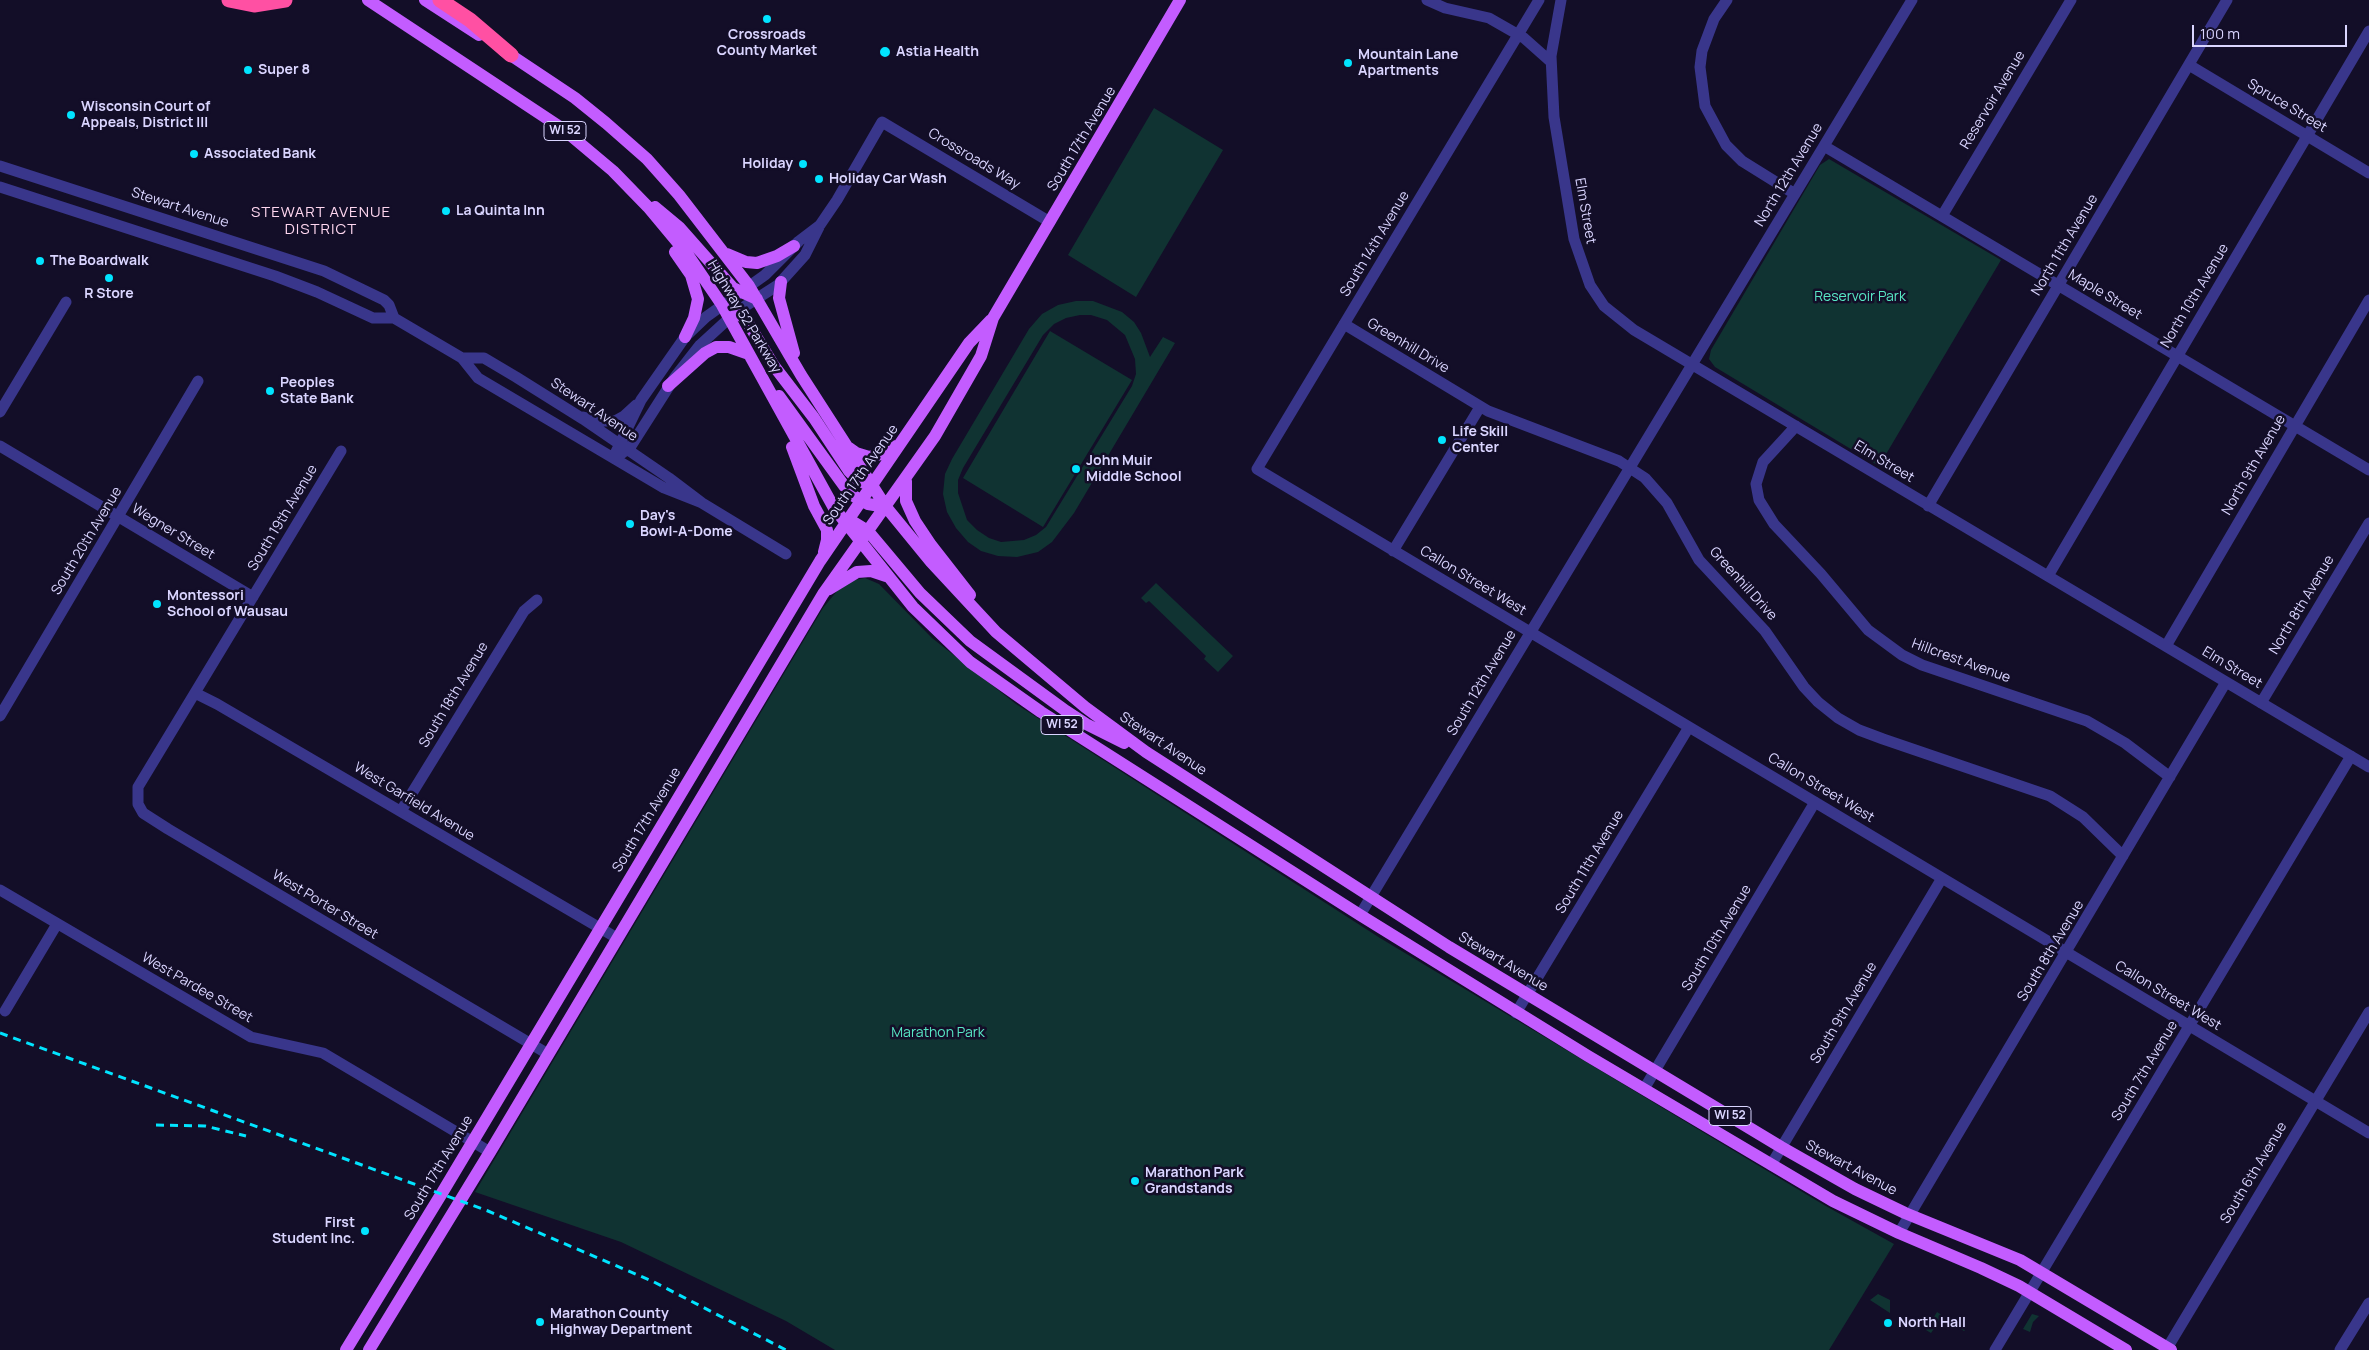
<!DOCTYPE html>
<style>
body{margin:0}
#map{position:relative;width:2369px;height:1350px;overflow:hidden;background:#130e28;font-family:Manrope,sans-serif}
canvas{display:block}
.scale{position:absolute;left:2192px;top:25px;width:155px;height:22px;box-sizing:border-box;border:2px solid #dad5ff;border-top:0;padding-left:6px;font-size:15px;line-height:18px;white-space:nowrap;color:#dad5ff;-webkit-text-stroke:4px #130e28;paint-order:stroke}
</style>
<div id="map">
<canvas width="2369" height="1350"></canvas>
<div class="scale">100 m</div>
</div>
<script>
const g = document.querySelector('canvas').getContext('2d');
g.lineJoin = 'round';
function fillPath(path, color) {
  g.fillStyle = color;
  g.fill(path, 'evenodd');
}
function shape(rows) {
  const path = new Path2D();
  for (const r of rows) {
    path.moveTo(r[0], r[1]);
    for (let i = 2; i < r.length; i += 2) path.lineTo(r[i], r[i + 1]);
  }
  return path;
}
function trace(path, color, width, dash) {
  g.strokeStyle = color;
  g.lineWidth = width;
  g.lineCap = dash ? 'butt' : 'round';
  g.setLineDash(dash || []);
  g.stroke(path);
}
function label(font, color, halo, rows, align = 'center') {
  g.font = font + ' Manrope,sans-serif';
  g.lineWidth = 5;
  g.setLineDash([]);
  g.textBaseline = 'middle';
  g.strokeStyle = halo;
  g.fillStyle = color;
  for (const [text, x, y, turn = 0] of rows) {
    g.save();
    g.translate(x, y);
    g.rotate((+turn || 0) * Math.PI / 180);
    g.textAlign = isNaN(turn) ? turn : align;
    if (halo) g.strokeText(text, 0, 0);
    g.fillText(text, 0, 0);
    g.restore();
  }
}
fillPath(shape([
 [1154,108,1223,150,1136,297,1068,255],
 [1829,159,2001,260,1879,466,1715,367,1709,359,1711,350,1820,165],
 [1076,301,1093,301,1122,312,1134,322,1141,333,1150,357,1163,337,1175,343,1074,513,1052,542,1038,552,1017,557,998,556,981,551,968,542,956,528,947,512,943,494,945,474,952,459,1029,329,1042,314,1058,305],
 [1080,315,1091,315,1107,320,1125,335,1135,359,1136,374,1132,386,1046,527,1036,535,1024,540,1001,542,989,538,977,530,967,520,958,493,958,480,963,468,1043,335,1054,324,1066,318],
 [1050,331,1132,380,1043,527,963,478],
 [865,578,879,584,932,638,1016,704,1380,938,1824,1205,1894,1244,1829,1350,835,1350,786,1321,621,1242,475,1192,823,608,837,591,854,580],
 [1156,583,1233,656,1218,672,1204,659,1206,656,1149,601,1146,603,1141,598],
 [1878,1294,1890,1300,1890,1313,1870,1300],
 [1937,1312,1965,1330,1964,1331,1941,1318,1931,1333,1926,1330],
 [2032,1314,2039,1316,2033,1322,2030,1332,2023,1329]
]), '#103332');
trace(shape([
 [1427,0,1445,8,1489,18,1524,38,1551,62],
 [1539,0,1257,469,2369,1133],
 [1561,0,1551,56,1554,117,1574,239,1590,285,1604,306,1634,330,2369,767],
 [1727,0,1714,19,1702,51,1700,67,1705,106,1726,145,1742,161,1795,194],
 [2189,65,2369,173],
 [1824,146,2369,470],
 [0,166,324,271,384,300,389,305,394,318],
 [0,187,275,276,317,292,373,318,394,318,462,358,478,378,664,488,702,503],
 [1942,216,2071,0],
 [1344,324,1488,411,1619,461,1645,478,1667,503,1699,560,1765,631,1804,687,1818,702,1838,718,1859,730,1883,739,2050,796,2083,817,2123,856],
 [462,358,484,358,516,377,583,419,669,478,702,503,786,554],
 [0,412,66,302],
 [583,417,598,421,615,421,624,416,636,405],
 [1796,426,1763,462,1756,484,1759,500,1774,524,1821,574,1868,630,1902,655,1922,665,2087,721,2125,743,2170,777],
 [0,446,253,597],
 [341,451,138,787,138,804,143,813,168,829,548,1054],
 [616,452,641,400,685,337,706,317,765,275,799,241,820,225],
 [615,459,631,446,675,377,700,345,736,312,778,285,805,255,820,225,837,200,882,122,1050,222],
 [1928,506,2227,0],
 [1393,551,1480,407],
 [2048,576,2369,31],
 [2166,646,2369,300],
 [195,693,217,704,617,938],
 [2261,703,2369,523],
 [0,716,198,381],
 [401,811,524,611,537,600],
 [0,890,251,1037,323,1053,490,1152],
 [1360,915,1912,0],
 [5,1011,57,924],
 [1516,1013,1689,727],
 [1644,1089,1815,802],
 [1771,1165,1942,878],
 [1899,1233,2226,682],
 [1995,1350,2351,756],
 [2166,1350,2369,1012],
 [2340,1350,2369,1303]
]), '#39368b', 11);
trace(shape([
 [368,0,563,129,613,171,648,207,688,255,722,305,834,508,913,607,970,662,1041,712,1360,915,1588,1056,1833,1201,1899,1233,1981,1268,2019,1286,2126,1350],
 [425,0,479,35],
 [503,50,575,98,606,123,647,159,679,195,749,286,801,375,886,507,931,562,996,632,1085,707,1146,752,1449,947,1781,1147,1855,1189,1905,1213,2020,1260,2171,1350],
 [655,207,679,227,733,288,757,299],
 [675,252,691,275,698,299,694,318,685,337],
 [727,254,746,262,757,263,777,256,794,246],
 [781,282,779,298,794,353],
 [722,305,745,318,774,366,814,418,849,471,859,481,872,486],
 [668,386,705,353,716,347,729,347,749,354],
 [779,396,850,494,868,504,886,507],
 [792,447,814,506,827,530,827,540,824,552],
 [849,448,856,453,869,457,886,453,896,446],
 [906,481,906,501,915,521,931,545,970,595],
 [846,524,855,523,868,531,920,593,970,641,1066,711,1086,724,1124,743],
 [829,589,857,572,871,571,886,576],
 [346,1350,442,1193,820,561,969,343,991,320],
 [369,1350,490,1152,823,594,935,436,981,356,993,318,1180,0]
]), '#c35cff', 12);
trace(shape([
 [229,0,254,5,285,0],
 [440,0,470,20,511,55]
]), '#ff50a3', 15);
trace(shape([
 [0,1033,488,1211,652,1281,786,1350],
 [156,1125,205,1126,246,1136]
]), '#01e4ff', 3, [8, 6]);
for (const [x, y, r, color] of [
 [767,19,5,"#01e4ff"],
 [885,52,6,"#01e4ff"],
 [1348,63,5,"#01e4ff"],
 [248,70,5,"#01e4ff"],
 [71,115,5,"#01e4ff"],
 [194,154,5,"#01e4ff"],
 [803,164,5,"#01e4ff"],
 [819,179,5,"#01e4ff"],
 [446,211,5,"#01e4ff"],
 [40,261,5,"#01e4ff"],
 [109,278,5,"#01e4ff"],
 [270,391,5,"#01e4ff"],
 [1442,440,5,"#01e4ff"],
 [1076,469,5,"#01e4ff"],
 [630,524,5,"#01e4ff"],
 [157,604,5,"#01e4ff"],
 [1135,1181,5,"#01e4ff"],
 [365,1231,5,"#01e4ff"],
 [540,1322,5,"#01e4ff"],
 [1888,1323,5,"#01e4ff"]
]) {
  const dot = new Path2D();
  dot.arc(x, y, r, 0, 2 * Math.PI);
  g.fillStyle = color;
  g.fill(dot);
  trace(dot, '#130e28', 2);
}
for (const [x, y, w] of [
 [565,131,42],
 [1062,725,42],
 [1730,1116,42]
]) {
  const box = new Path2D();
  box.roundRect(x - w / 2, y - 9.5, w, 19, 4);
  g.fillStyle = '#130e28';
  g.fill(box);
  trace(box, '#dad5ff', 1);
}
label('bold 12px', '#dad5ff', null, [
 ["WI 52",565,131],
 ["WI 52",1062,725],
 ["WI 52",1730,1116]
]);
label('bold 14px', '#dad5ff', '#130e28', [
 ["Crossroads",767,35,"center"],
 ["County Market",767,51,"center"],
 ["Astia Health",896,52],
 ["Mountain Lane",1358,55],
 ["Apartments",1358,71],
 ["Super 8",258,70],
 ["Wisconsin Court of",81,107],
 ["Appeals, District III",81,123],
 ["Associated Bank",204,154],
 ["Holiday",793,164,"right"],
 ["Holiday Car Wash",829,179],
 ["La Quinta Inn",456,211],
 ["The Boardwalk",50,261],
 ["R Store",109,294,"center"],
 ["Peoples",280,383],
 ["State Bank",280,399],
 ["Life Skill",1452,432],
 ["Center",1452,448],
 ["John Muir",1086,461],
 ["Middle School",1086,477],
 ["Day's",640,516],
 ["Bowl-A-Dome",640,532],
 ["Montessori",167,596],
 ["School of Wausau",167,612],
 ["Marathon Park",1145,1173],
 ["Grandstands",1145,1189],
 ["First",355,1223,"right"],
 ["Student Inc.",355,1239,"right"],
 ["Marathon County",550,1314],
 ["Highway Department",550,1330],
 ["North Hall",1898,1323]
], 'left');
label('14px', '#dad5ff', '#130e28', [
 ["Reservoir Avenue",1993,100,-59],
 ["Spruce Street",2287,106,31],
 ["South 17th Avenue",1082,139,-59],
 ["Crossroads Way",974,159,31],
 ["North 12th Avenue",1789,175,-59],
 ["Stewart Avenue",180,208,18],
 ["Elm Street",1585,211,80],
 ["South 14th Avenue",1375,244,-59],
 ["North 11th Avenue",2065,245,-59],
 ["Maple Street",2105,295,31],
 ["North 10th Avenue",2195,296,-59],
 ["Highway 52 Parkway",744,317,59],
 ["Greenhill Drive",1408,346,31],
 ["Stewart Avenue",594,410,34],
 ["Elm Street",1884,462,31],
 ["North 9th Avenue",2254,465,-60],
 ["South 17th Avenue",861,475,-55],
 ["South 19th Avenue",283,518,-59],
 ["Wegner Street",173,532,31],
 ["South 20th Avenue",87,541,-59],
 ["Callon Street West",1473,581,31],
 ["Greenhill Drive",1743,584,48],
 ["North 8th Avenue",2302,605,-59],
 ["Hillcrest Avenue",1961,661,20],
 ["Elm Street",2232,668,31],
 ["South 12th Avenue",1482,683,-59],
 ["South 18th Avenue",454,695,-59],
 ["Stewart Avenue",1163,744,34],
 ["Callon Street West",1821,788,31],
 ["West Garfield Avenue",414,802,31],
 ["South 17th Avenue",647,820,-59],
 ["South 11th Avenue",1590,862,-59],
 ["West Porter Street",325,905,31],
 ["South 10th Avenue",1717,938,-59],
 ["South 8th Avenue",2051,951,-59],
 ["Stewart Avenue",1503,962,31],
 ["West Pardee Street",197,988,30],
 ["Callon Street West",2168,996,31],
 ["South 9th Avenue",1844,1013,-59],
 ["South 7th Avenue",2145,1071,-59],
 ["South 17th Avenue",439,1168,-59],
 ["Stewart Avenue",1851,1168,28],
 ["South 6th Avenue",2254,1173,-59]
]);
label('14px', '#58e8c5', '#130e28', [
 ["Reservoir Park",1860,297],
 ["Marathon Park",938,1033]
]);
g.letterSpacing = '1px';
label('15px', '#ffd7f0', '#130e28', [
 ["STEWART AVENUE",321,213],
 ["DISTRICT",321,230]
]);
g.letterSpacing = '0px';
</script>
